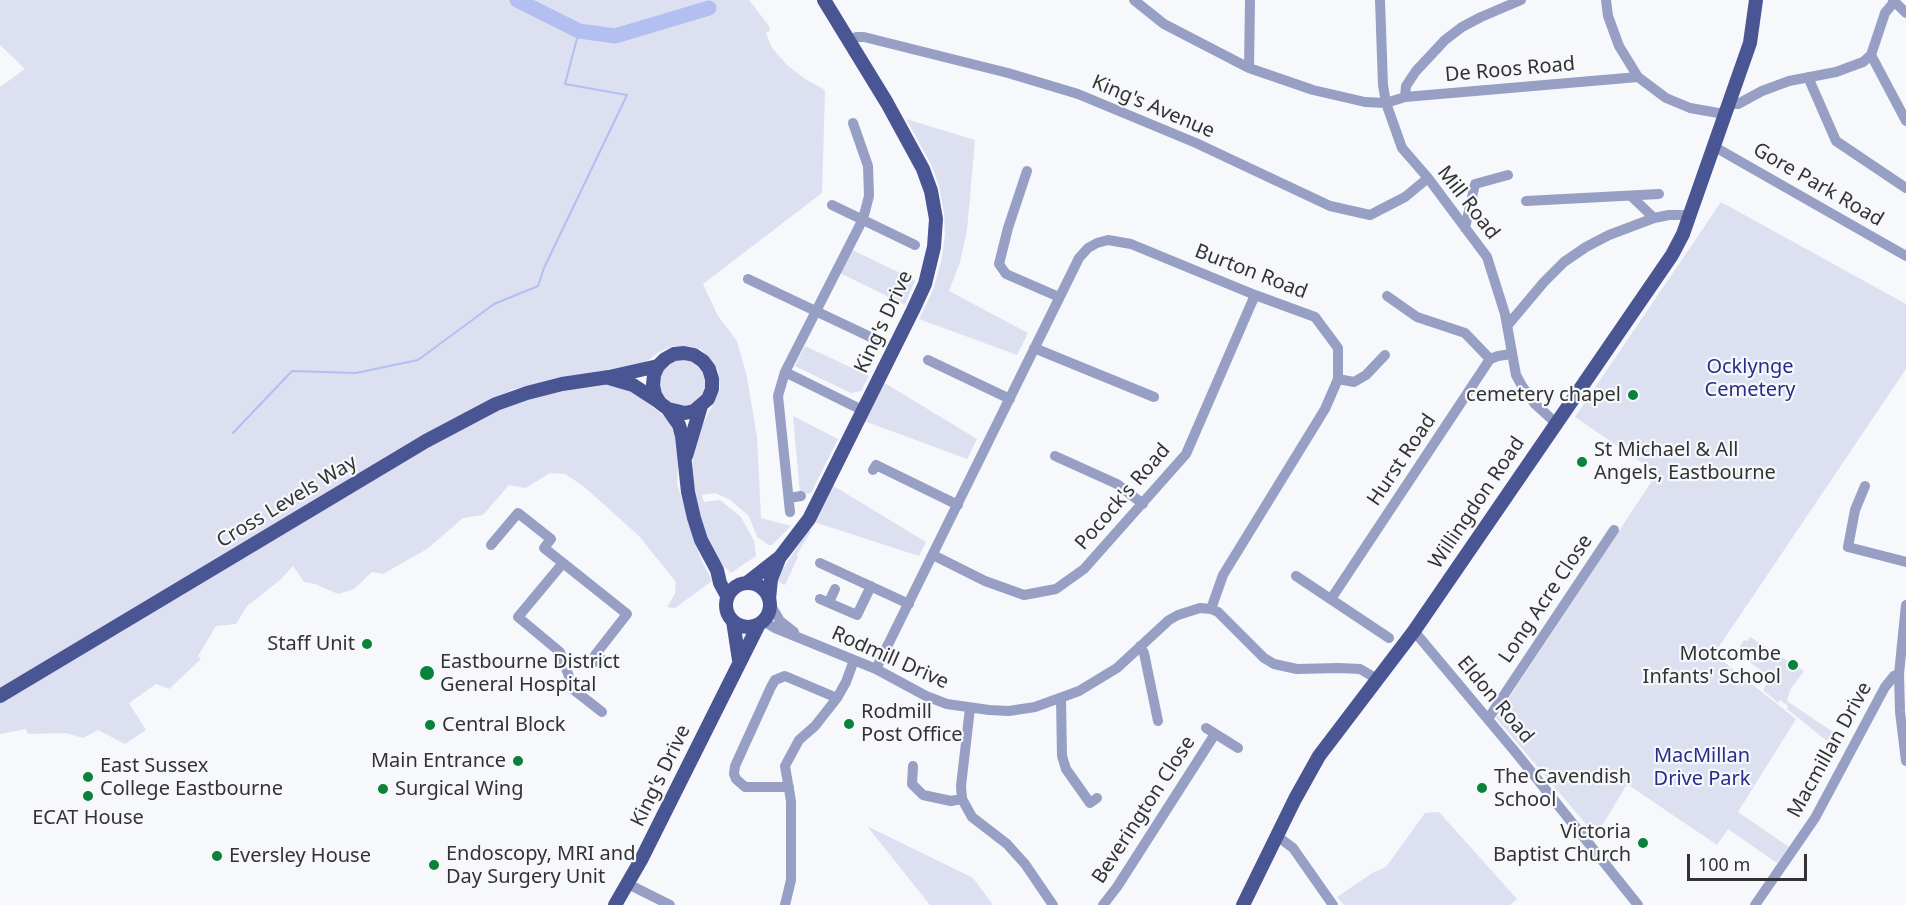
<!DOCTYPE html>
<style>
body{margin:0}
#map{position:relative;width:1906px;height:905px;overflow:hidden;background:#f7f8fb;font-family:"Noto Sans",sans-serif}
canvas{display:block}
.scale{position:absolute;left:1687px;top:854px;width:120px;height:27px;box-sizing:border-box;border:3px solid #333334;border-top:0;padding-left:8px;font-size:18px;line-height:21px;white-space:nowrap;color:#333334;-webkit-text-stroke:4px #f7f8fb;paint-order:stroke}
</style>
<div id="map">
<canvas width="1906" height="905"></canvas>
<div class="scale">100 m</div>
</div>
<script>
const g = document.querySelector('canvas').getContext('2d');
g.lineJoin = 'round';
function fillPath(path, color) {
  g.fillStyle = color;
  g.fill(path, 'evenodd');
}
function shape(rows) {
  const path = new Path2D();
  for (const r of rows) {
    if (r.length === 3) {
      path.moveTo(r[0] + r[2], r[1]);
      path.arc(r[0], r[1], r[2], 0, 2 * Math.PI);
      continue;
    }
    path.moveTo(r[0], r[1]);
    for (let i = 2; i < r.length; i += 2) path.lineTo(r[i], r[i + 1]);
  }
  return path;
}
function trace(path, color, width, dash) {
  g.strokeStyle = color;
  g.lineWidth = width;
  g.lineCap = dash ? 'butt' : 'round';
  g.setLineDash(dash || []);
  g.stroke(path);
}
function label(font, color, halo, rows, align = 'center') {
  g.font = font + ' "Noto Sans",sans-serif';
  g.lineWidth = 4.5;
  g.setLineDash([]);
  g.textBaseline = 'middle';
  g.strokeStyle = halo;
  g.fillStyle = color;
  for (const [text, x, y, turn = 0] of rows) {
    g.save();
    g.translate(x, y);
    g.rotate((+turn || 0) * Math.PI / 180);
    g.textAlign = isNaN(turn) ? turn : align;
    if (halo) g.strokeText(text, 0, 0);
    g.fillText(text, 0, 0);
    g.restore();
  }
}
fillPath(shape([
 [0,0,749,0,769,26,770,31,766,33,772,48,787,65,805,79,825,90,822,193,703,284,718,316,737,341,747,377,757,437,761,518,791,526,772,545,769,545,757,537,749,516,729,499,715,493,702,495,704,502,720,500,741,517,754,541,756,556,731,573,716,558,701,524,692,474,693,452,700,430,720,390,718,370,701,349,673,346,659,352,643,364,570,376,514,389,481,404,0,691,0,87,25,69,0,45],
 [906,119,975,140,967,230,960,262,949,291,1028,333,1017,355,919,319,933,290,941,262,945,235,944,213,939,186,931,164],
 [1721,202,1906,304,1906,369,1714,654,1796,719,1738,812,1789,847,1777,863,1728,829,1717,845,1627,784,1596,836,1496,718,1657,473,1575,417],
 [852,250,915,280,905,305,840,273],
 [805,346,869,376,861,391,851,393,795,366],
 [674,359,689,360,697,365,705,377,705,387,702,396,696,403,682,408,661,398,657,375],
 [883,382,977,439,967,459,864,421],
 [605,385,618,386,636,394,667,418,675,435,678,466,677,484,700,557,712,581,675,608,667,607,675,594,676,582,639,536,582,485,565,474,550,473,526,488,509,485,483,515,463,518,427,549,383,574,372,572,354,589,338,594,315,584,304,582,293,566,280,580,247,606,236,624,216,626,198,656,201,659,169,689,156,684,129,703,146,730,125,744,98,730,83,738,66,733,28,734,26,729,0,734,0,703,438,441,487,415,523,400,567,389],
 [793,416,838,439,811,493,800,494],
 [832,485,926,542,919,556,814,522],
 [809,530,811,531,796,556,798,557,785,585,775,580],
 [1750,637,1804,671,1790,690,1787,701,1833,732,1827,741,1787,709,1788,706,1780,700,1778,703,1763,690,1770,677,1736,652,1744,640,1747,641],
 [1439,812,1517,899,1510,905,1344,905,1337,897,1374,872,1386,867,1425,813],
 [867,826,973,878,993,905,930,905]
]), '#dce0f1');
trace(shape([
 [233,433,292,371,356,373,418,360,494,304,538,286,544,268,627,95,565,84,579,31]
]), '#b4bff1', 2);
trace(shape([
 [517,0,579,31,615,36,709,8]
]), '#b4bff1', 15);
trace(shape([
 [1134,0,1164,24,1249,68,1313,90,1365,102,1386,103,1405,97,1638,77],
 [1380,0,1383,85,1386,103,1402,148,1428,178,1487,257,1505,314,1516,375,1522,386,1535,404,1556,423],
 [1606,0,1608,16,1619,46,1638,77,1666,98,1690,108,1724,114],
 [1893,0,1906,13],
 [849,41,856,37,864,37,1008,73,1078,94,1196,143,1330,206,1339,208,1370,215,1405,197,1428,178],
 [1871,55,1906,121],
 [1249,68,1250,0],
 [1808,77,1836,141,1906,188],
 [1405,97,1406,86,1416,71,1445,40,1462,27,1481,17,1521,0],
 [1729,104,1738,104,1762,91,1789,81,1836,72,1863,62,1871,55,1885,13,1894,2],
 [1713,146,1906,256],
 [1027,171,1008,228,999,264,1006,274,1059,297],
 [1631,196,1654,218],
 [1526,201,1659,194],
 [832,205,915,245],
 [1465,228,1475,184,1508,175],
 [748,279,881,342],
 [1387,296,1417,317,1465,333,1490,359],
 [1507,326,1544,282,1564,262,1586,247,1609,235,1654,218,1669,215,1690,215],
 [1034,348,1154,397],
 [928,360,1010,399],
 [785,372,864,411],
 [1338,379,1354,382,1366,375,1385,355],
 [1055,456,1117,484,1143,504],
 [873,470,876,465,958,505],
 [1865,486,1855,510,1848,547,1906,562],
 [789,498,801,496],
 [790,512,778,396,785,372,863,219,869,196,868,166,853,123],
 [491,545,518,513,551,539,544,548,563,563],
 [933,555,985,581,1024,595,1056,589,1084,569,1186,454,1255,295],
 [820,563,909,604],
 [1296,576,1389,638],
 [820,599,857,615,871,586],
 [1331,599,1490,359,1498,356,1511,354],
 [829,602,835,589],
 [770,604,780,621,794,632],
 [1906,605,1899,674,1900,712,1906,761],
 [763,621,775,628,876,669,926,696,947,704,989,710,1009,711,1035,707,1079,691,1117,668,1169,620,1178,615,1200,608,1211,609,1218,612,1264,658,1274,664,1297,669,1339,668,1360,669,1377,679],
 [1414,631,1517,754,1638,905],
 [1140,646,1144,653,1158,721],
 [876,669,1079,258,1088,248,1097,243,1108,240,1131,244,1255,295,1315,317,1338,348,1338,379,1325,409,1223,575,1211,609],
 [1061,699,1062,756,1066,769,1090,803,1097,798],
 [970,708,961,786,962,799,972,817,1007,844,1025,864,1053,905],
 [602,712,574,690,560,652,518,617,563,563,627,614,595,655,595,662,603,660],
 [1488,719,1614,530],
 [1206,728,1238,748],
 [913,766,912,784,923,795,951,801,962,799],
 [789,787,745,787,736,779,734,774,735,766,771,687,775,680,785,676,837,698],
 [1277,836,1293,848,1333,905],
 [628,884,670,905],
 [785,905,791,880,791,801,785,766,799,740,815,726,837,698,846,682,854,660],
 [1103,905,1117,887,1215,734],
 [1755,905,1815,818,1885,687,1894,676,1899,674]
]), '#979fc4', 10);
trace(shape([
 [609,378,633,385,659,402],
 [668,409,679,425,682,436,688,492,694,518,701,540,717,570,720,583,727,596],
 [686,456,701,406],
 [748,582,780,557,809,519,913,310,925,284,934,247,936,219,931,191,923,169,887,103,824,0],
 [748,605,22],
 [769,599,771,579,779,559],
 [733,621,739,660],
 [0,696,426,441,496,404,527,393,562,384,609,377,658,366,665,359,674,354,684,353,694,355,703,361,709,369,712,379,712,389,708,399,694,411,685,413,668,409,660,403,655,395,653,385,654,375,658,366],
 [615,905,641,860,759,624],
 [1243,905,1295,799,1319,756,1414,631,1672,255,1683,234,1750,43,1756,0]
]), '#4a5594', 14);
for (const [x, y, r, color] of [
 [1633,395,6,"#0b823a"],
 [1582,462,6,"#0b823a"],
 [367,644,6,"#0b823a"],
 [1793,665,6,"#0b823a"],
 [427,673,8,"#0b823a"],
 [849,724,6,"#0b823a"],
 [430,725,6,"#0b823a"],
 [518,761,6,"#0b823a"],
 [88,777,6,"#0b823a"],
 [1482,788,6,"#0b823a"],
 [383,789,6,"#0b823a"],
 [88,796,6,"#0b823a"],
 [1643,843,6,"#0b823a"],
 [217,856,6,"#0b823a"],
 [434,865,6,"#0b823a"]
]) {
  const dot = new Path2D();
  dot.arc(x, y, r, 0, 2 * Math.PI);
  g.fillStyle = color;
  g.fill(dot);
  trace(dot, '#f7f8fb', 2);
}
label('20px', '#333334', '#f7f8fb', [
 ["De Roos Road",1510,70,-5],
 ["King's Avenue",1153,107,23],
 ["Gore Park Road",1818,185,30],
 ["Mill Road",1468,203,52],
 ["Burton Road",1251,272,21],
 ["King's Drive",884,322,-65],
 ["Hurst Road",1402,460,-56],
 ["Pocock's Road",1123,497,-49],
 ["Cross Levels Way",287,502,-31],
 ["Willingdon Road",1477,503,-56],
 ["Long Acre Close",1546,599,-56],
 ["Rodmill Drive",890,658,24],
 ["Eldon Road",1495,700,50],
 ["Macmillan Drive",1830,750,-61],
 ["King's Drive",661,776,-64],
 ["Beverington Close",1144,810,-57]
]);
label('20px', '#2a2c89', '#f7f8fb', [
 ["Ocklynge",1750,367],
 ["Cemetery",1750,390],
 ["MacMillan",1702,756],
 ["Drive Park",1702,779]
]);
label('20px', '#333334', '#f7f8fb', [
 ["cemetery chapel",1621,395,"right"],
 ["St Michael & All",1594,450],
 ["Angels, Eastbourne",1594,473],
 ["Staff Unit",355,644,"right"],
 ["Motcombe",1781,654,"right"],
 ["Infants' School",1781,677,"right"],
 ["Eastbourne District",440,662],
 ["General Hospital",440,685],
 ["Rodmill",861,712],
 ["Post Office",861,735],
 ["Central Block",442,725],
 ["Main Entrance",506,761,"right"],
 ["East Sussex",100,766],
 ["College Eastbourne",100,789],
 ["The Cavendish",1494,777],
 ["School",1494,800],
 ["Surgical Wing",395,789],
 ["ECAT House",88,818,"center"],
 ["Victoria",1631,832,"right"],
 ["Baptist Church",1631,855,"right"],
 ["Endoscopy, MRI and",446,854],
 ["Day Surgery Unit",446,877],
 ["Eversley House",229,856]
], 'left');
</script>
